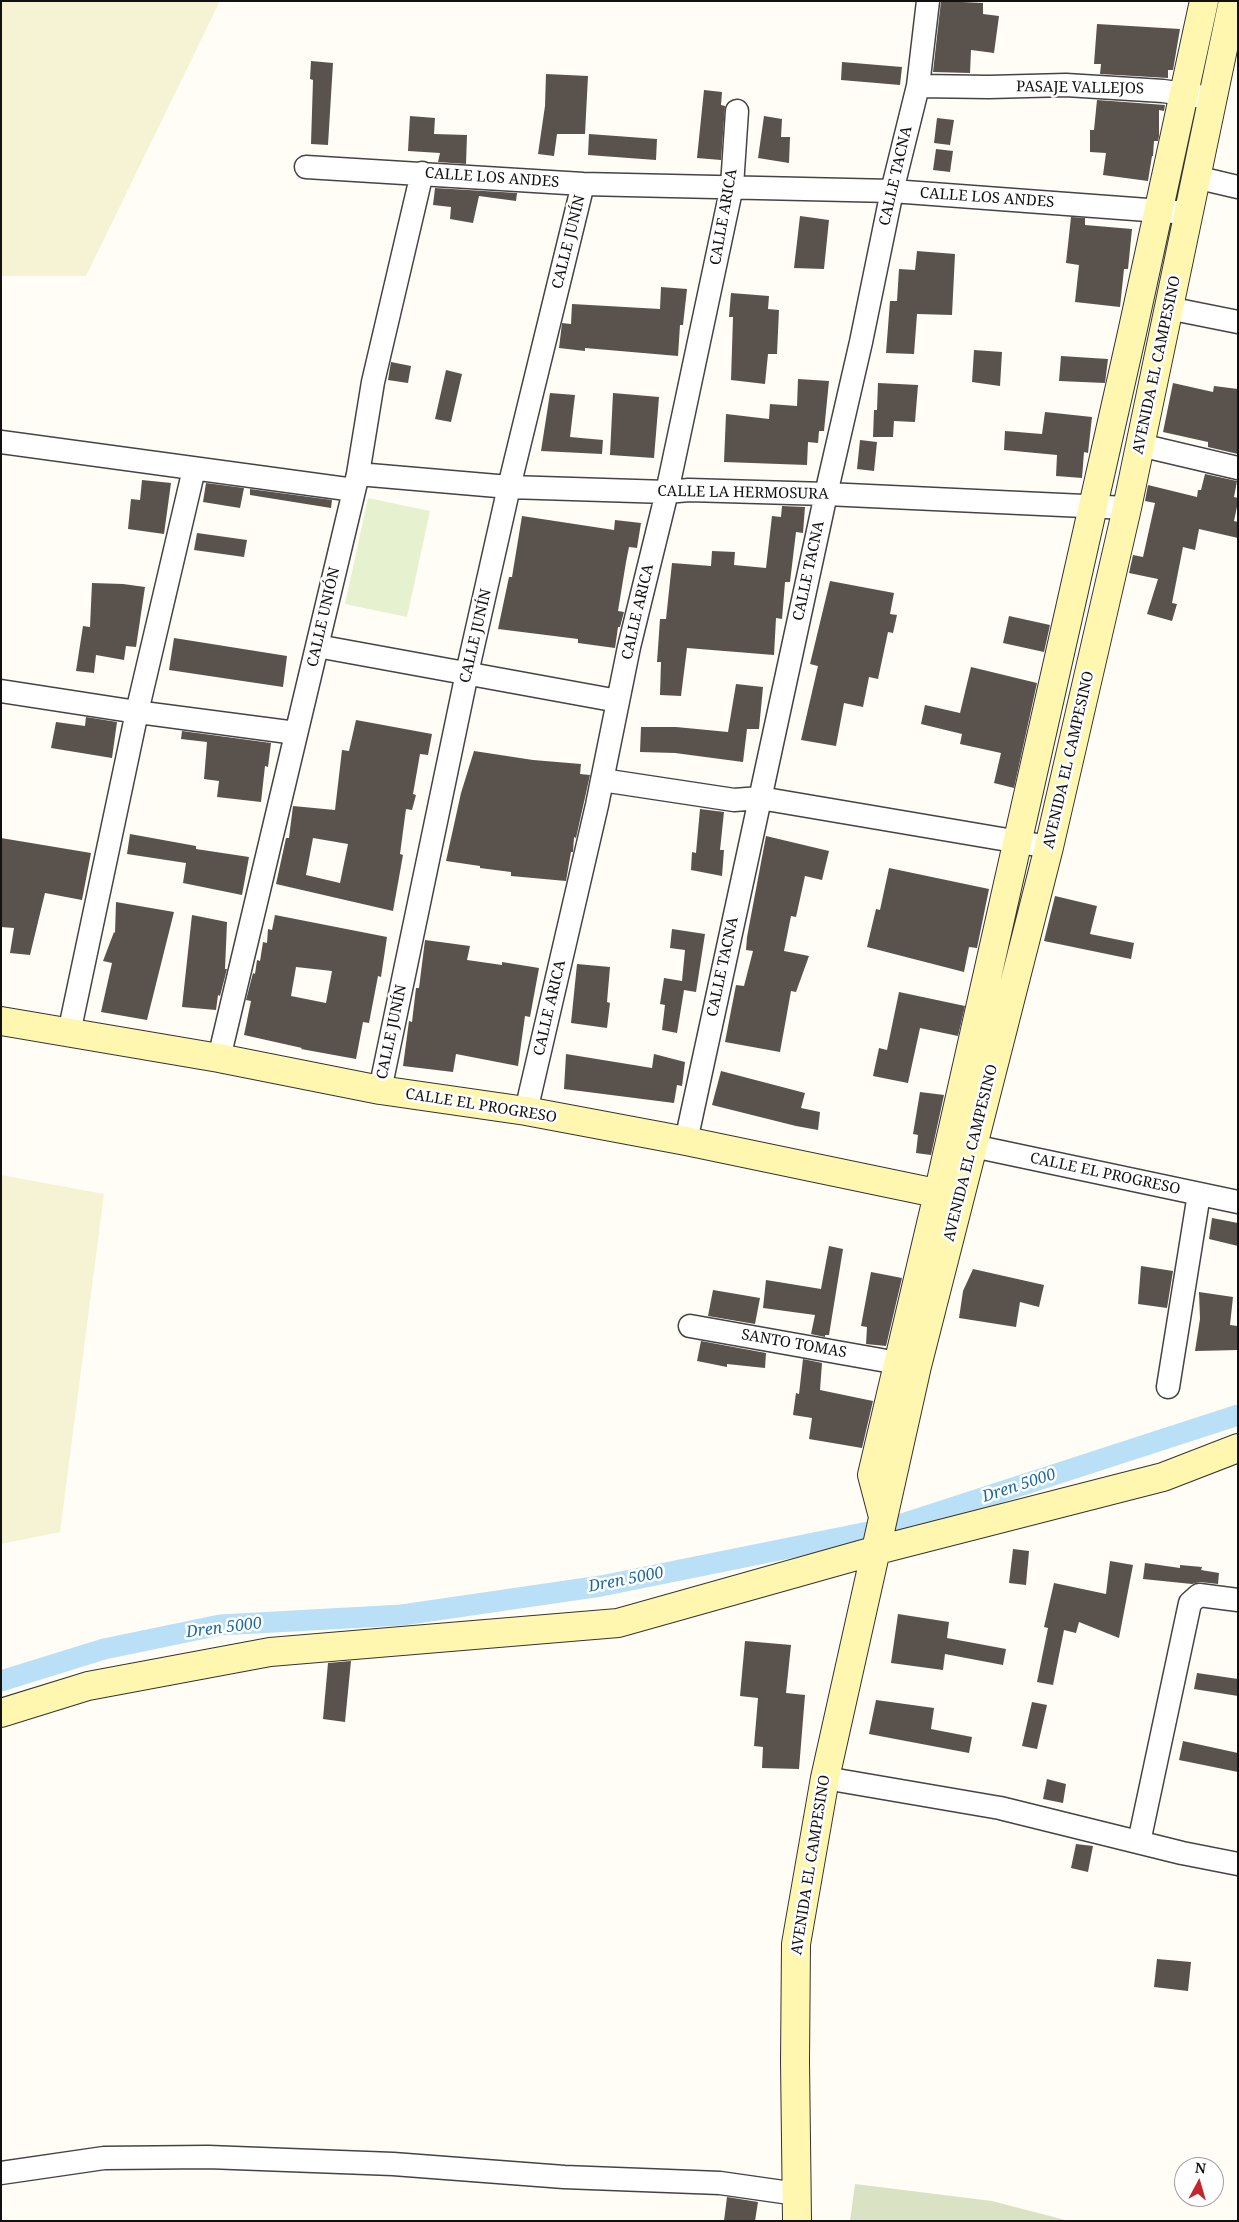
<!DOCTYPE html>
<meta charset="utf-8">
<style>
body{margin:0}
#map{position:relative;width:1239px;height:2222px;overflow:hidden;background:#fffdf5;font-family:"Noto Serif",serif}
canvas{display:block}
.frame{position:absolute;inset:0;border:2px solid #111;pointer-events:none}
.north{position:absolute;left:1174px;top:2157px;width:50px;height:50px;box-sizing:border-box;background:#fff;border:1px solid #a0a0a0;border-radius:50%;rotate:6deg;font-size:14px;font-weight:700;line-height:20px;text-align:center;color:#111}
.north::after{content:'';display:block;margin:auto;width:18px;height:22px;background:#c4262e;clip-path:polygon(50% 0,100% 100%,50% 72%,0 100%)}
</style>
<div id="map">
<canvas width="1239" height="2222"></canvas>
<div class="frame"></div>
<div class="north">N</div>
</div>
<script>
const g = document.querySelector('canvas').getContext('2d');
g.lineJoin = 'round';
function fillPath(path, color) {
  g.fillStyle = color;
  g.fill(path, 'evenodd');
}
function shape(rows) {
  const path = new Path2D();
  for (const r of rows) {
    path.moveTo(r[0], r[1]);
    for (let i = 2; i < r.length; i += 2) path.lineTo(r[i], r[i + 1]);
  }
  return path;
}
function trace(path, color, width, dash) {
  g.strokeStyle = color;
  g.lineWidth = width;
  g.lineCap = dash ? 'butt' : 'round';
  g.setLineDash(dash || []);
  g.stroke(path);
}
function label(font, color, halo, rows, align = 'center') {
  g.font = font + ' "Noto Serif",serif';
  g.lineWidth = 5;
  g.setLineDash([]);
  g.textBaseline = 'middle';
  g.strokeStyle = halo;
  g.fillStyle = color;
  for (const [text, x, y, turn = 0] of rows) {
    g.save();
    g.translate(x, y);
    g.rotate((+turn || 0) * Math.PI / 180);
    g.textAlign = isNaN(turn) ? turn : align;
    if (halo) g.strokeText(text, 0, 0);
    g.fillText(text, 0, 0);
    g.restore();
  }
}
fillPath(shape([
 [1,1,220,1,86,276,1,276],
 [1,1175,104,1194,60,1532,1,1544]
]), '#f6f3d4');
fillPath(shape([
 [855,2184,992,2201,1069,2221,850,2221]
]), '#d9e3c4');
fillPath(shape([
 [368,498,430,511,407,617,345,604]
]), '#e6f2cf');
trace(shape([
 [1,1681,104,1649,220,1625,402,1615,601,1586,893,1527,1238,1415]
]), '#b9e0f7', 21);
fillPath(shape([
 [941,1,983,3,983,14,999,16,994,53,971,50,970,73,933,72],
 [1097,24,1180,29,1173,70,1168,70,1168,78,1100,74,1101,64,1094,64],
 [311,61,333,63,328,145,311,144,313,80,310,79],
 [842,62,902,67,900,85,841,80],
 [546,74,588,76,585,134,557,134,554,156,538,154,545,106],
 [704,90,722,92,721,105,725,106,721,160,697,158],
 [1097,100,1165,105,1164,111,1159,110,1159,136,1158,141,1154,141,1153,156,1152,156,1148,181,1103,175,1106,153,1090,152,1090,130,1094,130],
 [410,116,435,118,434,134,467,135,466,164,438,162,440,153,408,151],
 [764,116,782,119,781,137,790,137,789,163,758,158],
 [937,118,954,120,950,145,934,143],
 [589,134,657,139,656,160,588,155],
 [936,149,953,151,950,172,933,170],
 [435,188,517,193,516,201,479,196,473,223,450,219,451,207,433,205],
 [800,216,829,220,824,269,794,268],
 [1071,217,1085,218,1085,225,1132,229,1128,269,1124,269,1120,307,1075,302,1079,265,1066,263],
 [917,251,955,254,952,315,917,314,914,354,886,353,890,301,897,301,899,269,915,270],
 [661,287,687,289,683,325,680,325,678,356,585,348,585,351,559,348,562,323,571,324,572,304,660,309],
 [731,293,769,296,768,309,779,310,777,354,768,354,765,384,731,380,733,317,729,317],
 [974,350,1002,352,1000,386,972,382],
 [1061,356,1108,359,1105,383,1059,381],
 [391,362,411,366,408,383,388,380],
 [446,370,462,374,451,422,435,419],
 [798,379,829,381,824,431,819,431,818,443,808,442,807,465,724,462,726,414,769,419,770,404,797,406],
 [878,383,918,385,915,422,894,421,893,437,873,437,874,410,877,410],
 [1173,383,1213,392,1214,386,1238,389,1238,454,1208,447,1208,442,1163,432],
 [550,393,575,395,570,437,603,440,602,454,541,451],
 [613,393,659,397,654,458,610,455],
 [1045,412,1092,417,1088,453,1084,452,1082,478,1056,476,1057,455,1004,450,1005,431,1042,434],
 [860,440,877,442,874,471,857,469],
 [1205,474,1237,481,1234,497,1238,498,1238,502,1234,521,1238,522,1238,538,1199,529,1195,550,1183,547,1172,603,1177,604,1172,621,1147,614,1158,579,1129,573,1133,555,1143,557,1155,503,1145,501,1148,485,1197,497,1198,490,1201,490],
 [142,480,171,483,164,534,128,529,131,499,140,500],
 [206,483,244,488,240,508,203,502],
 [250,489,332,500,331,508,250,495],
 [782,506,805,507,803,533,796,532,790,582,785,582,782,619,776,618,774,655,687,648,681,696,660,695,661,662,657,662,660,619,666,619,672,563,711,566,712,551,735,552,734,565,766,568,772,516,781,517],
 [522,516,614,530,615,520,641,523,637,548,629,547,626,562,618,611,624,612,620,627,618,627,615,648,578,643,578,639,498,629,509,577,512,577],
 [197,533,247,540,244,557,194,550],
 [830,581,894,593,890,614,897,615,893,633,888,632,878,679,869,677,863,707,844,703,836,746,801,740,818,666,810,664],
 [92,583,123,584,145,587,136,647,126,646,124,660,96,655,94,673,76,671,83,626,90,627],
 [1009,616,1050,625,1044,652,1003,643],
 [174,638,287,656,283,687,169,670],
 [971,667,1037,683,1014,788,994,783,1001,753,960,744,962,734,921,724,925,705,960,713],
 [736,684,763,687,759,729,747,729,743,762,675,753,640,752,641,727,676,727,728,732],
 [86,717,117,722,112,758,51,748,56,722,85,726],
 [356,720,432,734,428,755,420,754,413,794,416,795,412,810,406,809,400,854,403,855,393,911,276,884,286,838,289,838,293,806,335,810,342,750,349,751],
 [313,838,348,844,340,883,306,875],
 [182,731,271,743,268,767,265,766,261,802,217,797,219,781,204,779,207,742,181,739],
 [474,751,533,760,581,764,580,774,590,775,576,838,574,837,573,852,571,852,566,881,511,876,511,872,480,868,480,866,446,861,461,793],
 [700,809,724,812,720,850,724,850,722,876,691,870,692,852,696,853],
 [130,834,196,846,196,849,249,857,242,895,183,883,186,863,127,854],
 [766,836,829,851,822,880,805,876,796,917,791,916,784,951,809,956,796,992,791,991,780,1052,725,1042,736,985,744,986,753,951,746,950,747,937],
 [1,838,91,853,82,900,45,893,30,955,10,953,14,928,1,927],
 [889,868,989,889,977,948,969,947,964,972,867,947,876,909,880,910],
 [1055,896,1097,906,1090,934,1134,943,1131,959,1044,941],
 [116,902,174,912,147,1020,101,1012,112,963,103,961,114,932,115,933],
 [192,915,227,922,225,969,227,969,220,996,218,995,216,1010,182,1007],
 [275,915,387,937,381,977,378,976,369,1023,363,1022,356,1059,301,1049,302,1048,244,1035,251,1001,246,1000,253,973,255,974,257,960,260,961,263,942,267,943,268,929,272,930],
 [296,967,332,971,326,1003,291,996],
 [672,929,705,934,696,992,684,990,677,1033,662,1030,665,1005,660,1004,664,978,682,981,685,950,670,948],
 [425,940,470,946,467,960,502,965,502,962,539,968,530,1017,525,1016,518,1066,456,1054,453,1072,403,1066,409,1021,412,1022,416,988,419,988],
 [577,964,610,967,607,1002,610,1003,607,1028,571,1023],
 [899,992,965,1006,958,1036,920,1028,908,1083,873,1076,879,1048,887,1050],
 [566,1054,652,1068,654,1054,685,1062,682,1086,677,1085,674,1103,564,1089],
 [721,1071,805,1093,801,1108,820,1112,818,1130,796,1126,712,1105],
 [920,1092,944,1095,931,1155,916,1153,918,1135,913,1134],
 [1212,1218,1238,1223,1238,1246,1209,1239],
 [829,1246,843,1249,829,1335,825,1335,825,1337,811,1334,815,1315,763,1308,766,1280,821,1289],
 [1141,1266,1173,1271,1167,1308,1138,1304],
 [973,1269,1044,1285,1039,1307,1020,1302,1016,1327,959,1318,963,1291],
 [871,1272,902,1278,886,1346,866,1344,867,1327,861,1326],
 [713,1290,760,1298,755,1324,708,1316],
 [1199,1292,1233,1297,1230,1325,1238,1326,1238,1350,1195,1351,1200,1319],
 [701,1341,766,1353,765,1368,727,1364,727,1367,697,1361],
 [803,1359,822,1363,820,1390,873,1401,862,1448,809,1439,812,1418,793,1415,796,1393,799,1394],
 [1013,1549,1029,1551,1026,1585,1009,1583],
 [1110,1561,1133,1565,1119,1638,1079,1622,1076,1633,1064,1630,1053,1685,1037,1682,1048,1628,1044,1627,1054,1583,1106,1594],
 [1145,1563,1180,1568,1180,1565,1202,1567,1201,1570,1219,1573,1218,1584,1200,1582,1192,1584,1143,1579],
 [898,1614,949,1622,947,1638,1006,1649,1003,1665,945,1654,943,1670,891,1663],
 [745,1641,791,1645,786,1693,805,1695,799,1769,762,1768,763,1747,754,1746,758,1698,740,1696],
 [351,1661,345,1722,323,1719,328,1663],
 [1197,1673,1238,1679,1238,1696,1194,1689],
 [876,1700,934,1708,931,1729,972,1737,969,1753,869,1734],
 [1032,1702,1047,1705,1037,1749,1022,1746],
 [1183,1741,1238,1753,1238,1772,1179,1760],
 [1047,1779,1066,1784,1063,1803,1043,1799],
 [1076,1844,1093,1846,1088,1872,1071,1868],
 [1157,1959,1191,1962,1188,1991,1154,1987],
 [727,2197,758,2202,755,2221,724,2221]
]), '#5a524d');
const street = shape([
 [918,86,989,87,1066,85,1163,91,1211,98],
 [306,167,583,184,892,191,1188,213],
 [1195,177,1238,187],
 [1168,308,1238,322],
 [1,442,354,490],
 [1140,445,1238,468],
 [358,474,509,487,667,492,689,490,826,494,1127,508],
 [317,646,618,701],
 [1,691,137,712,296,733],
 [602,780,734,800,760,798,1049,847],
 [69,1033,137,712,194,469],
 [219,1058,358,474,373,382,422,173],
 [380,1090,467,673,509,487,583,184],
 [526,1111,597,805,629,647,667,492,732,186,737,111],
 [686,1141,826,494,861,342,892,191,918,86,928,1],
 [973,1146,1238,1202],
 [690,1326,898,1363],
 [1168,1387,1199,1194],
 [825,1778,1000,1808,1182,1853,1238,1864],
 [1139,1842,1190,1603,1199,1595,1238,1600],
 [1,2173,104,2158,208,2157,393,2164,564,2177,720,2183,797,2194]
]);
const secondary = shape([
 [1,1021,219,1058,380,1090,526,1111,686,1141,955,1197],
 [882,1513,872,1475,942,1177,1132,333,1204,1],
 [1,1713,88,1686,270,1652,618,1623,874,1551,1163,1477,1238,1448],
 [797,2221,795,2061,796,1944,825,1778,917,1366,1049,847,1127,508,1233,1]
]);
trace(street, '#444', 25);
trace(secondary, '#333', 30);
trace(street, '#fff', 22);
trace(secondary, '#fff6b0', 28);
label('15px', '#111', '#fff', [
 ["PASAJE VALLEJOS",1080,88,1],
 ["CALLE TACNA",896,176,-77],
 ["CALLE LOS ANDES",492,178,4],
 ["CALLE LOS ANDES",987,198,4],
 ["CALLE ARICA",724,217,-80],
 ["CALLE JUNÍN",569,242,-76],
 ["AVENIDA EL CAMPESINO",1157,365,-78],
 ["CALLE LA HERMOSURA",743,493,1],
 ["CALLE TACNA",809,571,-78],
 ["CALLE ARICA",638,612,-77],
 ["CALLE UNIÓN",324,617,-77],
 ["CALLE JUNÍN",476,636,-77],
 ["AVENIDA EL CAMPESINO",1069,760,-77],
 ["CALLE TACNA",723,967,-78],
 ["CALLE ARICA",550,1008,-77],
 ["CALLE JUNÍN",392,1032,-78],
 ["CALLE EL PROGRESO",481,1106,9],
 ["AVENIDA EL CAMPESINO",971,1153,-76],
 ["CALLE EL PROGRESO",1105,1174,12],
 ["SANTO TOMAS",794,1344,10],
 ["AVENIDA EL CAMPESINO",811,1865,-81]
]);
label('italic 16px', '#1768a6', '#fff', [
 ["Dren 5000",1019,1486,-18],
 ["Dren 5000",626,1580,-11],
 ["Dren 5000",224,1628,-7]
]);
</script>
